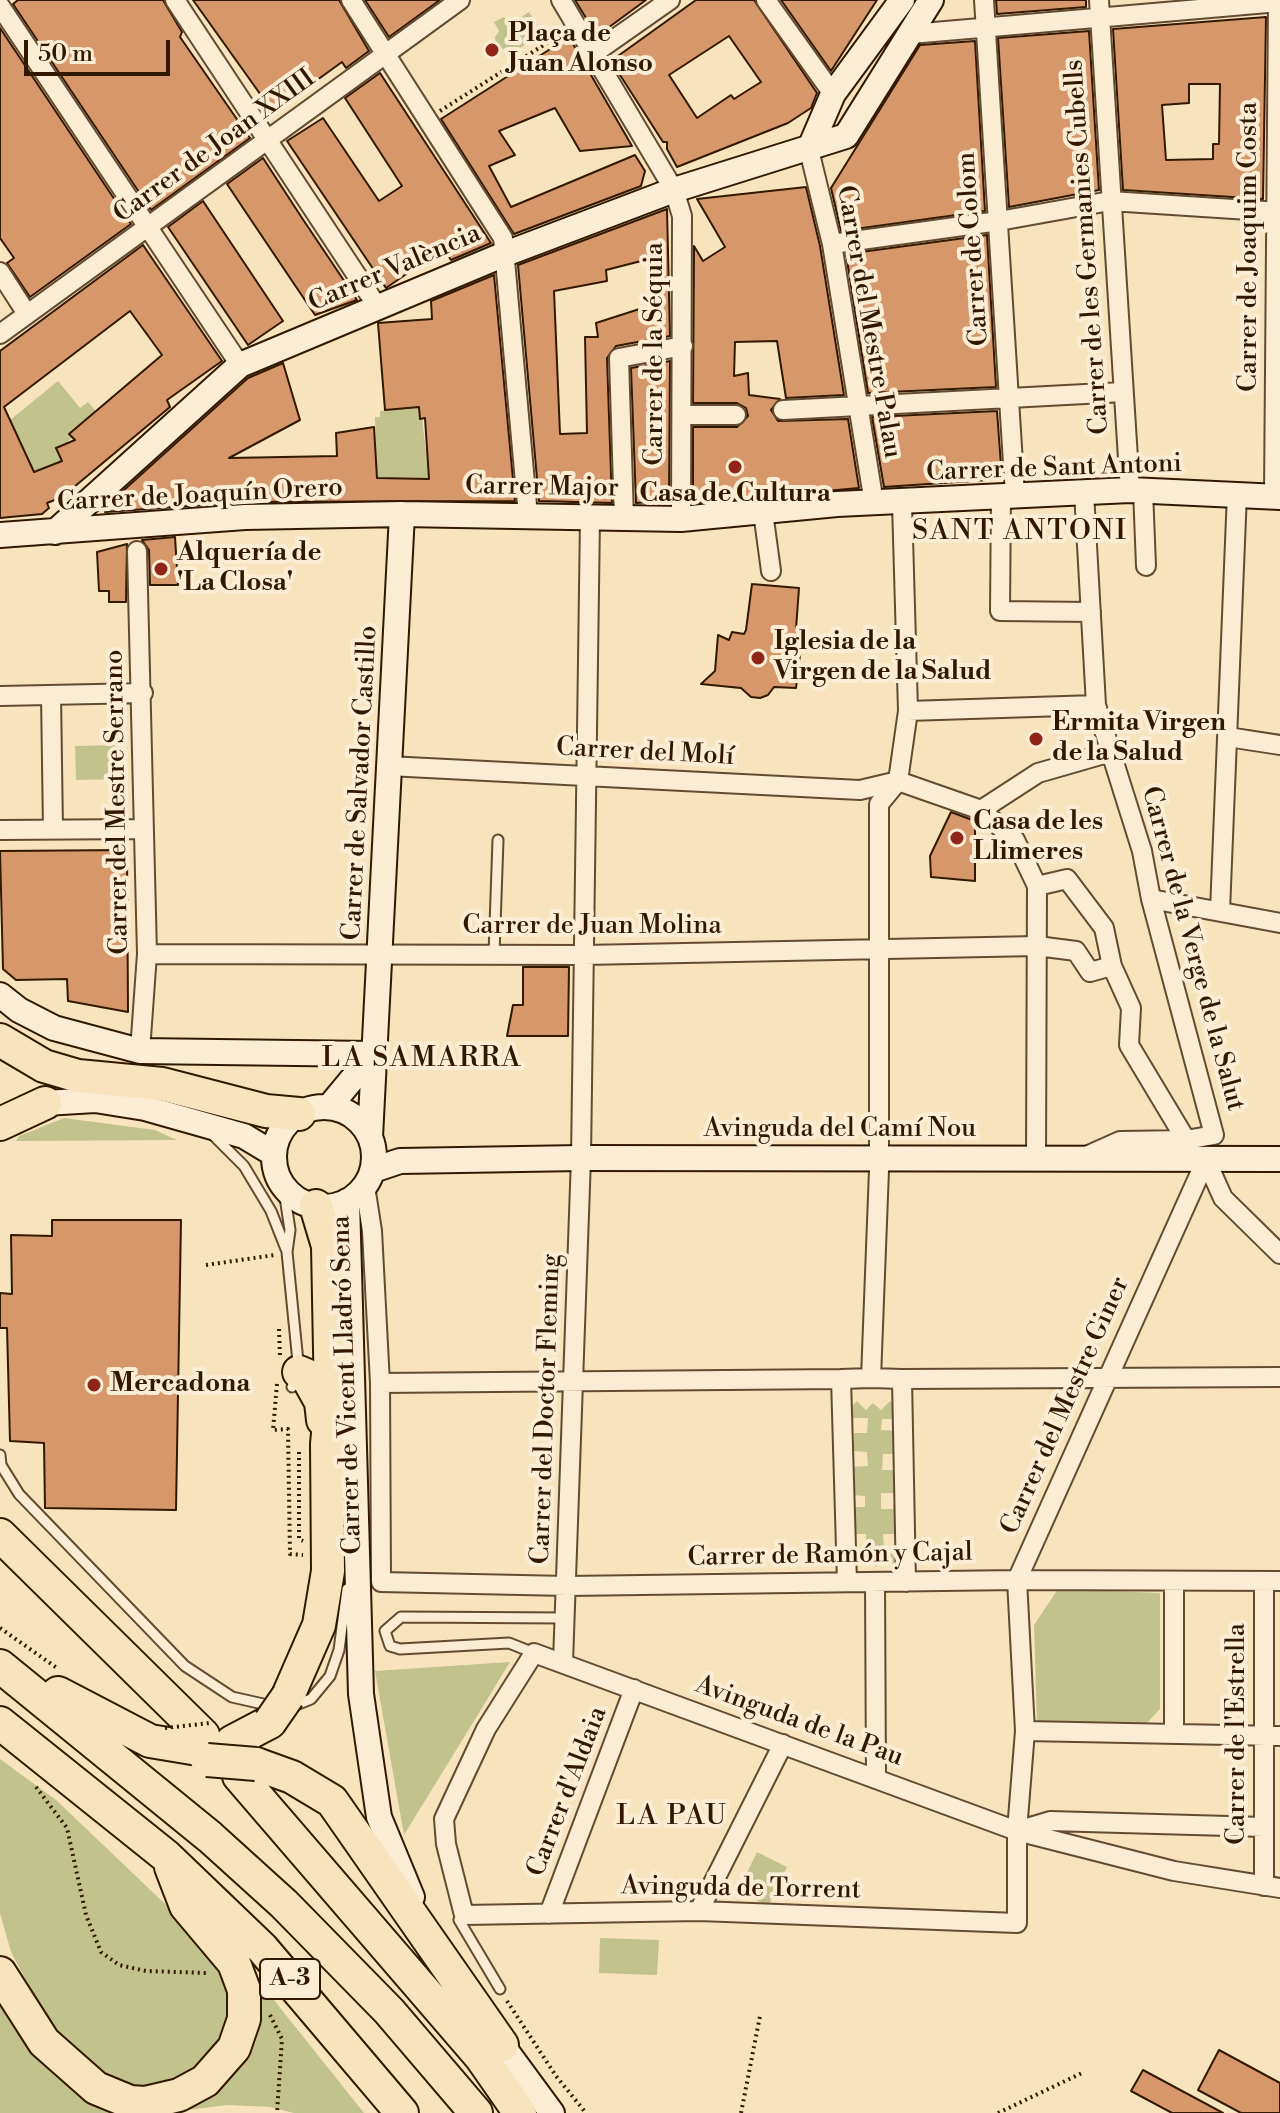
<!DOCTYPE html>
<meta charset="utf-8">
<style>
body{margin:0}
#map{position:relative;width:1280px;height:2113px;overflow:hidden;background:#f7e4bd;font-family:"Libre Bodoni",serif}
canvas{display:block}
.scale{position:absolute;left:24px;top:40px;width:146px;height:36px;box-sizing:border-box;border:4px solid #331800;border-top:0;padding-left:10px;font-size:24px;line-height:28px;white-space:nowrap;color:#331800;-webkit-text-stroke:6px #faedd4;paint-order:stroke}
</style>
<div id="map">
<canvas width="1280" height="2113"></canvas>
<div class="scale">50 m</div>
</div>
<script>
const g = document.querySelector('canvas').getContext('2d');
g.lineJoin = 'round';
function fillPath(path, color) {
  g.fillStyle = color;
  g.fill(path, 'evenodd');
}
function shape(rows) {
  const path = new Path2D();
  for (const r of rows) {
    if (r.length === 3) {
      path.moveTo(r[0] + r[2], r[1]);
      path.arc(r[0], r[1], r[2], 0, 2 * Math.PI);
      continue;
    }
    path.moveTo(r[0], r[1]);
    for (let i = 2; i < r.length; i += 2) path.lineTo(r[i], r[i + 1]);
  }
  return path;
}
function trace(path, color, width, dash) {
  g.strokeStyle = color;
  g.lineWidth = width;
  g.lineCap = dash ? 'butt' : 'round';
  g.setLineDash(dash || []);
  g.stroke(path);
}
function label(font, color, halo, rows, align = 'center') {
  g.font = font + ' "Libre Bodoni",serif';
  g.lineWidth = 8;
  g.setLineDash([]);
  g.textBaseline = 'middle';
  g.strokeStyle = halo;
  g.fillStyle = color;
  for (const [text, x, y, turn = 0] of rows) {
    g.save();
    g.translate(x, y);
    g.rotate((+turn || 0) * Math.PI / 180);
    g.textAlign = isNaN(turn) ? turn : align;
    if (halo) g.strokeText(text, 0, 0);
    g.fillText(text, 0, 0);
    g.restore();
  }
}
fillPath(shape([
 [529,12,542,34,514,52,510,47,503,49,496,45,495,37,499,31,494,22,504,17,509,25],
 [417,374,429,479,377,478,375,417,380,417,380,411,404,408],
 [58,381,80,408,88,402,96,411,65,445,62,461,34,472,10,420],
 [121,745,122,779,76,780,75,746],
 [64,1118,155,1130,177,1140,16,1141,19,1136],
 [857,1401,866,1410,873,1403,881,1410,890,1401,898,1409,897,1419,882,1419,881,1430,898,1431,897,1454,883,1454,882,1470,896,1470,896,1493,881,1493,881,1509,897,1509,897,1534,883,1534,884,1548,899,1548,899,1561,894,1566,884,1558,876,1567,865,1558,857,1564,852,1560,852,1548,867,1548,866,1534,852,1534,852,1507,865,1507,865,1496,851,1495,851,1467,868,1466,867,1452,854,1451,854,1433,867,1433,868,1418,852,1418,852,1406],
 [1058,1589,1160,1593,1160,1709,1147,1723,1037,1723,1034,1625],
 [510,1662,474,1721,404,1835,375,1671],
 [0,1759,56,1800,184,1922,231,1983,229,2022,220,2044,186,2077,163,2087,121,2084,100,2073,67,2044,41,2009,11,1952,0,1913],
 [757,1852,787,1867,768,1906,738,1891],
 [600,1938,659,1940,657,1975,599,1973],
 [258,1980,364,2113,294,2113,270,2107,227,2105,164,2113,259,1996],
 [0,2000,122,2113,0,2113]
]), '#c2c28d');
const building = shape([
 [18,0,163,0,182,32,180,37,250,138,151,210,13,4,18,0],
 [193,0,339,0,369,51,346,68,342,62,273,112,193,0],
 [365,0,440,0,389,37,365,0],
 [575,0,646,0,597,36,575,0],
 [696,0,754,0,817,93,811,108,788,123,677,167,667,149,667,142,663,142,611,61,696,0],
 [729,36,761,82,734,99,731,95,697,118,669,75,729,36],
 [781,0,877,0,831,71,781,0],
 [996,0,1086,0,1086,7,997,14,996,0],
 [1266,17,1263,199,1123,190,1113,29,1266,17],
 [1189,84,1220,84,1219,144,1213,144,1213,159,1166,160,1162,105,1189,103,1189,84],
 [0,28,131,224,30,297,7,263,14,258,0,238,0,28],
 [1089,31,1099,190,1009,207,998,38,1089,31],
 [569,37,632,146,580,151,555,108,499,131,515,155,489,166,511,207,635,155,645,171,641,186,514,234,441,119,569,37],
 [975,41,985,211,841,231,831,188,920,45,975,41],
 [380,73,491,243,451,260,443,249,386,288,287,141,323,118,379,201,402,186,345,98,380,73],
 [263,158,302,218,357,300,315,315,247,214,227,184,263,158],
 [806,187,820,246,844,395,786,398,777,341,735,342,734,376,748,373,749,395,780,399,771,410,778,421,848,419,859,488,693,503,693,427,737,427,748,416,746,408,737,403,693,403,694,246,703,261,725,247,697,199,806,187],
 [203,201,283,321,248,345,168,227,203,201],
 [667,209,670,336,616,346,607,358,612,503,539,501,518,265,667,209],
 [649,259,655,304,596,323,598,337,585,337,587,433,560,434,554,291,607,281,606,270,649,259],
 [987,235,996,387,868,393,846,254,987,235],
 [143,245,222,361,167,400,170,407,62,497,47,503,49,508,42,514,0,518,0,351,143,245],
 [130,311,162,355,69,434,75,440,56,448,62,461,34,472,4,407,130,311],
 [494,275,515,501,245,502,105,512,104,508,248,378,283,363,300,420,229,458,337,456,336,433,374,427,377,478,429,479,425,418,420,419,419,407,385,410,378,323,432,319,431,301,494,275],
 [670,361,669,501,636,503,631,368,670,361],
 [997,411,1002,479,884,487,872,417,997,411],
 [175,537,178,585,150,585,149,550,142,540,175,537],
 [127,544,126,602,109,602,109,591,99,591,97,552,127,544],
 [752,584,799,588,796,629,803,630,796,688,774,687,768,695,760,698,751,697,741,688,701,684,715,671,718,635,729,640,732,632,744,634,746,630,752,584],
 [951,812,975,821,975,881,931,877,930,856,951,812],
 [127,850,128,1012,68,1001,67,979,16,980,3,969,0,851,127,850],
 [523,967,569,967,568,1036,507,1036,513,1005,523,1005,523,967],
 [52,1220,181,1220,176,1510,45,1508,44,1443,10,1441,7,1328,0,1328,0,1293,12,1294,11,1235,52,1236,52,1220],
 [1219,2050,1280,2083,1280,2113,1241,2113,1198,2090,1219,2050],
 [1143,2070,1223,2113,1172,2113,1131,2091,1143,2070]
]);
fillPath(building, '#d6976b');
trace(building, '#331800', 2);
const lane = shape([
 [494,954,498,840],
 [213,1135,244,1166,271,1211,286,1249],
 [283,1184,290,1230,287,1252,299,1372,292,1387],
 [0,1455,1,1465,19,1494,185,1666,232,1697,272,1706],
 [534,1653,509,1643,400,1649,390,1646,385,1631,401,1617,566,1618],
 [291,1707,311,1699,330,1676,339,1650,347,1589],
 [464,1915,459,1920,500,1989]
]);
const street = shape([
 [175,0,377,306],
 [351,0,503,238,528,516],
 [561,0,674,190,682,216,681,519],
 [766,0,833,94],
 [984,0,1015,495],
 [1099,0,1130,490],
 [1278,0,1274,495,1280,495],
 [0,6,240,365],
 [911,34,1280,2],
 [593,54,670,0],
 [809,150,832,244,874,503],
 [832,244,999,221,1110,201,1280,212],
 [0,272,27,314],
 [0,334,460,0],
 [783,410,1123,392],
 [683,415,736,415],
 [1143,490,1146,566],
 [1001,496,1000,611,1091,612],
 [763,512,771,571],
 [624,518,619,358,683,346],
 [137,551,147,954,140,1051],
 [51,695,53,829],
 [0,696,143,693],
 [908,711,1096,705],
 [1228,737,1280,745],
 [388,766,860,790,898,781],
 [898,781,981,810,1015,840,1037,886,1036,1160],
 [898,781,908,711,902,503],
 [981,810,1038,773,1111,752],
 [0,830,144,829],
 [1037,886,1067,879,1104,928,1112,966],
 [1151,899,1280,923],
 [1220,911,1237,493],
 [147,954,584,955,1037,946,1076,951,1090,972,1112,966,1131,1008,1129,1045,1186,1140],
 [1084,1157,1120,1141,1186,1140,1214,1135,1151,899,1142,851,1096,705,1084,492],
 [1206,1160,1017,1580,1025,1731,1017,1831,1017,1923,699,1911,464,1915,446,1844,444,1819,486,1729,534,1653,1017,1831,1174,1871,1280,1888],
 [1206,1160,1223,1198,1280,1254],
 [365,1186,372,1231,380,1383,381,1582,567,1586,1017,1580,1280,1581],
 [871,1378,879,1170,879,804,898,781],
 [902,1379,1280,1377],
 [380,1383,841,1379],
 [847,1582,841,1379,871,1378,902,1379,906,1582],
 [875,1582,876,1779],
 [563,1662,581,1158,590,518],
 [1025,1731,1280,1736],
 [1174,1734,1174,1582],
 [1020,1830,1050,1821,1264,1827],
 [1264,1886,1264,1581],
 [699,1911,783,1744],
 [549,1914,634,1689]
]);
const secondary = shape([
 [809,150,833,94,902,0],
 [55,532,240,365,505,254,674,190,846,136,931,0],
 [0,535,245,517,402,514,681,519,837,504,1130,490,1280,497],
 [0,995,19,1010,54,1028,140,1051,373,1054],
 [45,1103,95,1100,145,1108,244,1136,274,1154],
 [329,1107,373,1054],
 [324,1157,50],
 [370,1137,402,514],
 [373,1170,400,1161,581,1158,1280,1159],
 [347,1201,361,1694,379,1817,412,1897],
 [495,2029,502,2045,552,2113]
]);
const highway = shape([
 [0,1040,44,1066,78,1076,162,1084,266,1111,299,1114],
 [0,1124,45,1103],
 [299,1372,306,1375,321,1402,323,1420],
 [0,1535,203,1735],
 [0,1666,210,1837,284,1904,389,2011,476,2113],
 [58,1693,150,1741,198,1749],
 [288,1696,319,1625,328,1571,327,1444,331,1402,328,1246,316,1206],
 [0,1723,166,1856,262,1948,402,2113],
 [232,1742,270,1722],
 [256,1764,292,1777,332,1801,502,2045],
 [239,1776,481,2057,520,2113],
 [0,1973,44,2042,96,2088,130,2102,145,2103,179,2095,205,2081,234,2048,244,2019,244,1990,234,1963,186,1906,171,1867]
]);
trace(lane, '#644b2f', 13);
trace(street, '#644b2f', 22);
trace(secondary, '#331800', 28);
trace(highway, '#331800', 36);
trace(shape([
 [440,111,561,34],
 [206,1265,275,1255],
 [279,1329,280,1356],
 [277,1384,273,1430,288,1429,290,1554,303,1555],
 [299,1452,299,1539,303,1541],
 [0,1628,57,1668],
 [36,1787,67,1828,86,1915,101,1952,119,1965,146,1971,207,1973],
 [507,2001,556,2076,586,2113],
 [270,2015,282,2039,277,2113],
 [741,2113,760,2016],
 [998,2113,1082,2073]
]), '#331800', 4, [2, 4]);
trace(lane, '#faedd4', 9);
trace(street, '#faedd4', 18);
trace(secondary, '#faedd4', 24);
trace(highway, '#f7e4bd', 32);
const highwayBridge = shape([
 [270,1722,288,1696],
 [207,1760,256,1764]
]);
trace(highwayBridge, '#331800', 36, []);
trace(shape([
 [165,1728,210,1723]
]), '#331800', 4, [2, 4]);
trace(highwayBridge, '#f7e4bd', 32);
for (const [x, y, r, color] of [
 [492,50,8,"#8f2418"],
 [735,467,8,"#8f2418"],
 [161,569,8,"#8f2418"],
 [758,658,8,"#8f2418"],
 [1036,739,8,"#8f2418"],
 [957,838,8,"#8f2418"],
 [94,1385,8,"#8f2418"]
]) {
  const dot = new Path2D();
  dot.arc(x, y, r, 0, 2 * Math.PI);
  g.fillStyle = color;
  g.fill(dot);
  trace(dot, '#faedd4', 3);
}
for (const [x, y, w] of [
 [290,1979,60]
]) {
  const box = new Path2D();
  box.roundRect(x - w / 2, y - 20, w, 40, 6);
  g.fillStyle = '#faedd4';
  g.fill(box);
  trace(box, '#331800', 2);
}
label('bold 24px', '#331800', null, [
 ["A-3",290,1979]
]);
label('bold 26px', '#331800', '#faedd4', [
 ["Plaça de",508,35],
 ["Juan Alonso",508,65],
 ["Casa de Cultura",735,495,"center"],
 ["Alquería de",177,554],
 ["'La Closa'",177,584],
 ["Iglesia de la",774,643],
 ["Virgen de la Salud",774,673],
 ["Ermita Virgen",1052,724],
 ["de la Salud",1052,754],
 ["Casa de les",973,823],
 ["Llimeres",973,853],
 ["Mercadona",110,1385]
], 'left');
label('26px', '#331800', '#faedd4', [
 ["Carrer de Joan XXIII",215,147,-36],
 ["Carrer de les Germanies Cubells",1088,247,-94],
 ["Carrer de Joaquim Costa",1250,247,-90],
 ["Carrer de Colom",974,249,-94],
 ["Carrer València",395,269,-23],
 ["Carrer del Mestre Palau",868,322,80],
 ["Carrer de la Séquia",656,354,-90],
 ["Carrer de Sant Antoni",1054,469,-2],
 ["Carrer Major",542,488,1],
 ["Carrer de Joaquín Orero",200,496,-3],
 ["Carrer del Molí",645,753,3],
 ["Carrer de Salvador Castillo",361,783,-87],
 ["Carrer del Mestre Serrano",118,802,-91],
 ["Carrer de Juan Molina",592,927],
 ["Carrer de la Verge de la Salut",1192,949,75],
 ["Avinguda del Camí Nou",840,1130],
 ["Carrer de Vicent Lladró Sena",348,1385,-92],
 ["Carrer del Mestre Giner",1066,1406,-66],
 ["Carrer del Doctor Fleming",547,1409,-88],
 ["Carrer de Ramón y Cajal",830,1556,-1],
 ["Avinguda de la Pau",799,1722,20],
 ["Carrer de l'Estrella",1238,1734,-90],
 ["Carrer d'Aldaia",568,1792,-69],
 ["Avinguda de Torrent",741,1889,1]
]);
g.letterSpacing = '2px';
label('28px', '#331800', '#faedd4', [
 ["SANT ANTONI",1020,532],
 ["LA SAMARRA",422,1059],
 ["LA PAU",672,1817]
]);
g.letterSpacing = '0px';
</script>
